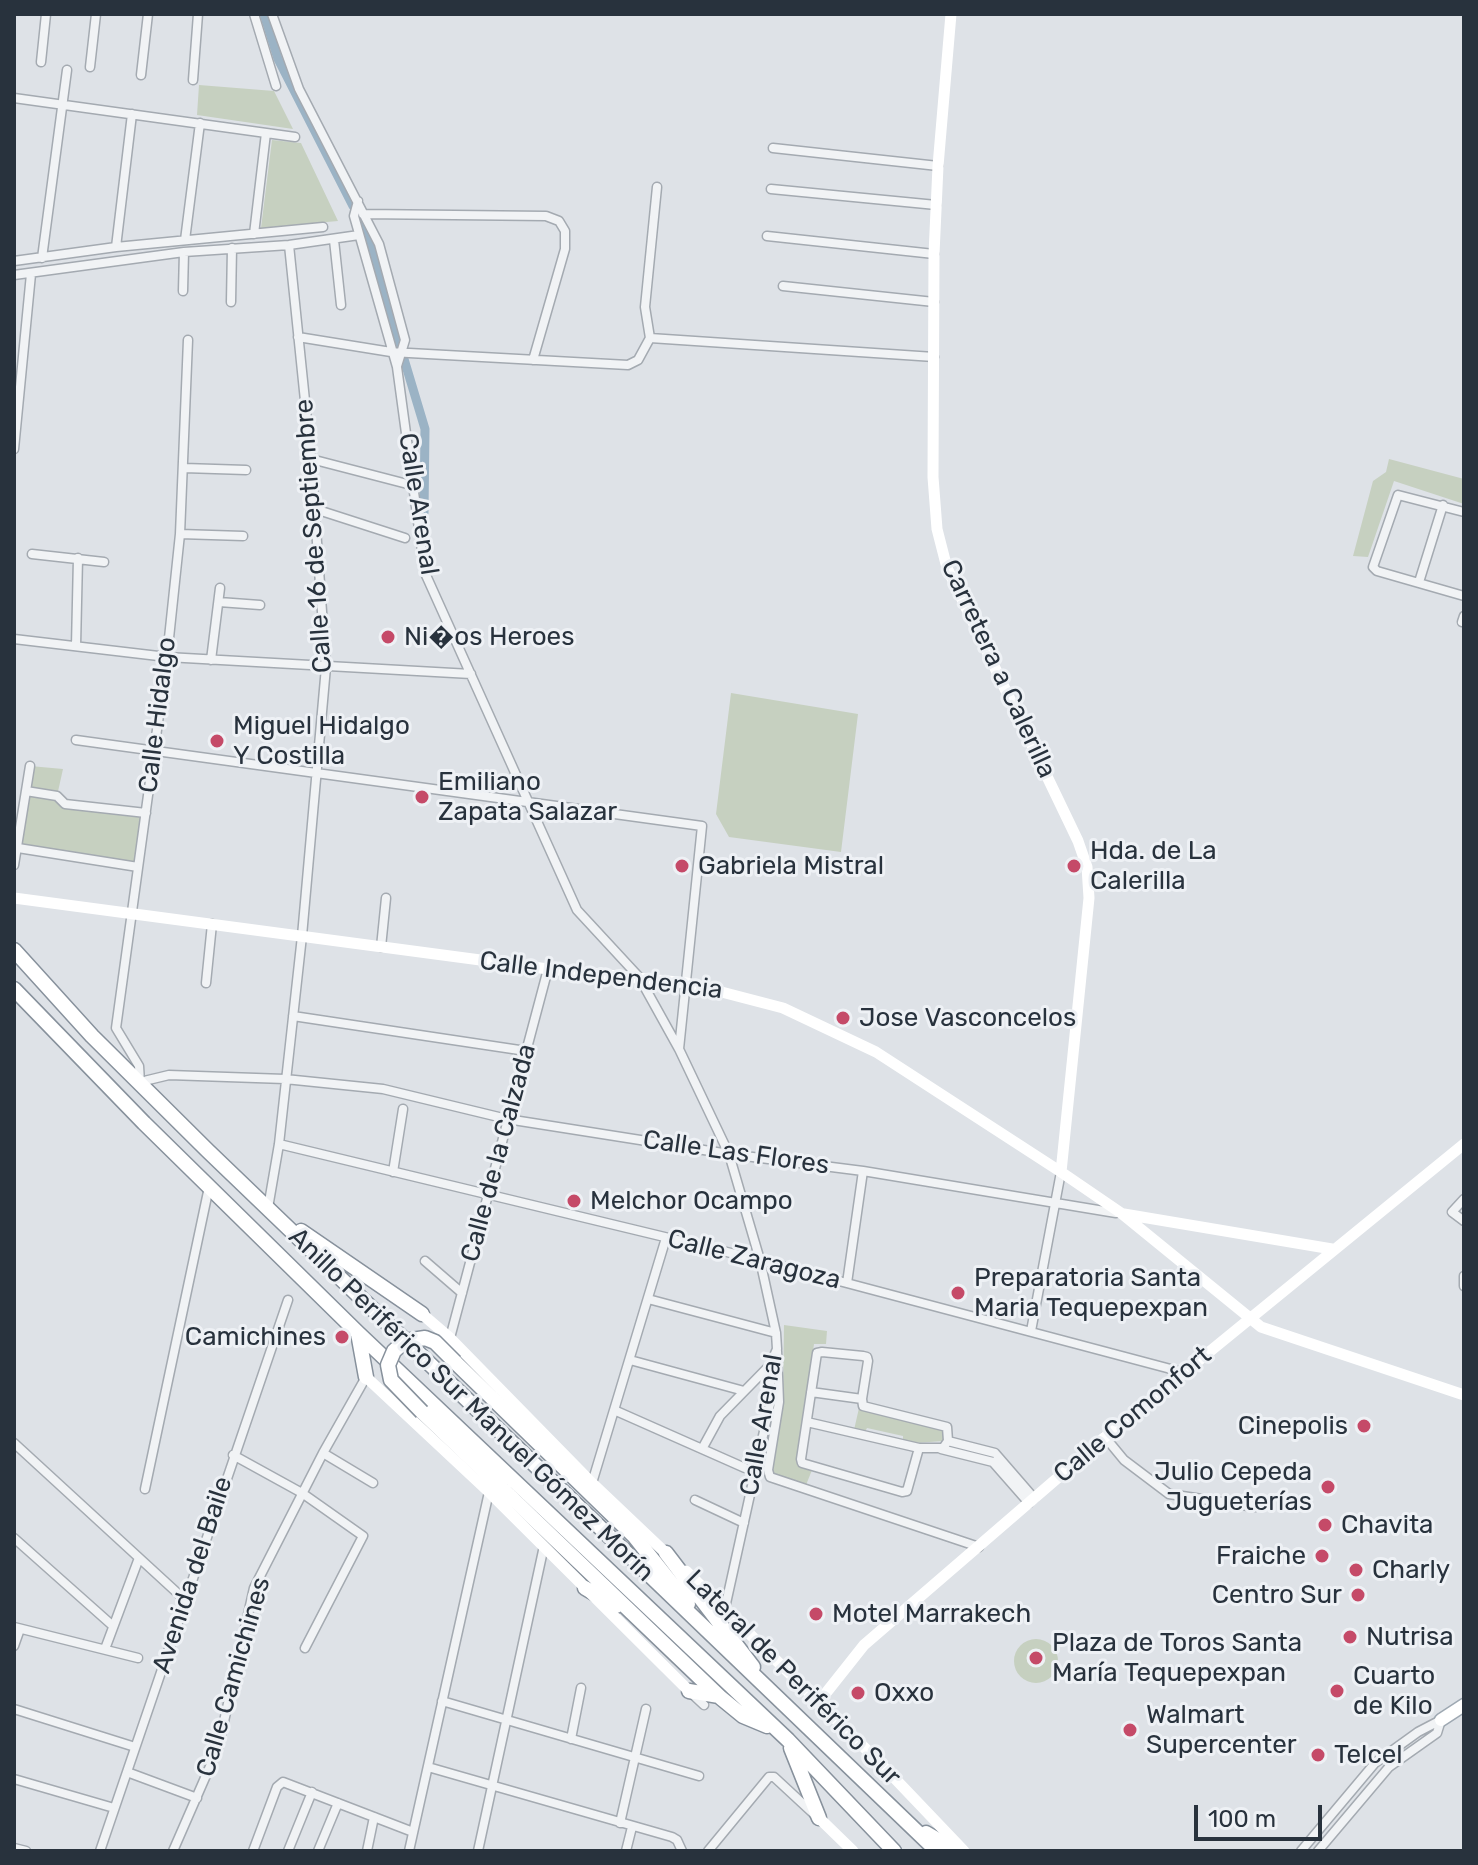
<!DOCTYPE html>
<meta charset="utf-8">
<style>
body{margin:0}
#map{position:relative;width:1478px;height:1865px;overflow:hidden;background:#dee2e7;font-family:Rubik,sans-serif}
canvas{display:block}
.frame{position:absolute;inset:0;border:16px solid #28323d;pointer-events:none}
.scale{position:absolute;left:1194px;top:1805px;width:128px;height:36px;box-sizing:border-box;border:4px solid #28323d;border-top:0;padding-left:10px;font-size:24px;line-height:28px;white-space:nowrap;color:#28323d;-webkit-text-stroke:6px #eef1f5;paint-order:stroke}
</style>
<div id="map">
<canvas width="1478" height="1865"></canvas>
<div class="frame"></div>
<div class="scale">100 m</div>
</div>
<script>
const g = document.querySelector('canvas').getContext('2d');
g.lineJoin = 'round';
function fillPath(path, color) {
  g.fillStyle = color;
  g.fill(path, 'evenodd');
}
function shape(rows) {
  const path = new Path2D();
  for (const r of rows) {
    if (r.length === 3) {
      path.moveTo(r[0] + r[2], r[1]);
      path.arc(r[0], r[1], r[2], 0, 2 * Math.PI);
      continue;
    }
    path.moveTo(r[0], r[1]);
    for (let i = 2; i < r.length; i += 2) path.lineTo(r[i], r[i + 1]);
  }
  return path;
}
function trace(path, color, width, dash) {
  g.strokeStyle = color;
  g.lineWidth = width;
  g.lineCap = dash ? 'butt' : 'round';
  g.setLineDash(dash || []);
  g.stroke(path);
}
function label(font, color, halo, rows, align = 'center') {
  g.font = font + ' Rubik,sans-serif';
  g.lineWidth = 6;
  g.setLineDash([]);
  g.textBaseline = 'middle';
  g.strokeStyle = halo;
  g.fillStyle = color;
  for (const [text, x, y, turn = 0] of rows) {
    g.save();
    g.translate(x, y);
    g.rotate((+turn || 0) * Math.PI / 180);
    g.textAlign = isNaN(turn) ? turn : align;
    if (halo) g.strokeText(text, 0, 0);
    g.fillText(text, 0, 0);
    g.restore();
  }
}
fillPath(shape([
 [199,85,274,91,293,129,197,115],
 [272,140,301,143,338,221,261,228],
 [1389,459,1464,479,1464,504,1394,481,1368,557,1353,556,1373,481,1386,472],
 [731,693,858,714,841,852,729,837,716,814],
 [30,766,63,769,57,796,65,804,146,813,138,867,18,848],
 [784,1325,827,1331,826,1344,814,1344,797,1465,812,1470,806,1485,774,1474,772,1470,783,1398],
 [859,1408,942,1427,946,1431,944,1441,915,1443,903,1441,903,1436,867,1428,865,1432,854,1430],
 [1036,1661,22]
]), '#c6d0c0');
trace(shape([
 [264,14,278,59,353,206],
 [358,217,368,238,400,345],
 [404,359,425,429,424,513]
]), '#9bb3c5', 9);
const street = shape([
 [254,14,276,86],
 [272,14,299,89,379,244,405,340,397,366],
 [41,62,46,14],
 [90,67,96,14],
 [141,75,148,14],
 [193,80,198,14],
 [14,98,295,137],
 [773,148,938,166],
 [771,189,936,205],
 [358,201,354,216,397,367,425,573,577,910,639,977,679,1049,729,1154,760,1260,776,1333,777,1349,770,1365,770,1404,725,1608],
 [363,214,546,216,559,221,565,231,565,249,533,360],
 [254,234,266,133],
 [767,236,934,254],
 [185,240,200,123],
 [334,240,341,305],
 [116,247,132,114],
 [42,258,67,70],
 [14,261,116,247,323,227],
 [14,275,184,252,289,245,359,235],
 [783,286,934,302],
 [183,291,184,252],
 [231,302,232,248],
 [298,337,391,352,628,365,638,360,650,338],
 [650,338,934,357],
 [650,338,645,307,657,187],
 [188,340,180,534,167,657,116,1028,139,1066,140,1082,169,1075,285,1079,383,1089,507,1119,729,1154,863,1171,1116,1213],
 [14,449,31,274],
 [311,459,415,486],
 [184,468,246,470],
 [315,509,405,538],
 [1464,512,1398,495,1373,567,1377,571,1464,596],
 [180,534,243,536],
 [32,554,104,562],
 [1419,582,1443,505],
 [219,602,260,605],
 [1462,622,1464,616],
 [14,639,167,657,471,674],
 [76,646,78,558],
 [211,660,220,588],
 [76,740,702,826,679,1049],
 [26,791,57,796,65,804,146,813],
 [18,848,138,867],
 [14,865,30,766],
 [381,947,386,898],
 [206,983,212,924],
 [293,1016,526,1051],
 [279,1144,760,1260,1182,1372],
 [393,1172,403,1109],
 [1464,1199,1452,1212,1464,1221],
 [268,1208,279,1144,302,936,326,667,311,459,289,245],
 [425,1261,462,1293],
 [1464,1276,1464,1286],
 [847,1283,863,1171],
 [648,1299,776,1333],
 [1031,1331,1061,1172],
 [450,1338,548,969],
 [777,1351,779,1402,768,1470,770,1477,979,1547],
 [630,1360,744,1391],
 [811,1392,862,1399],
 [614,1410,745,1468],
 [807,1422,919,1448,907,1491,902,1492,802,1463,801,1459,817,1353,822,1352,863,1356,867,1357,868,1361,862,1399,863,1406,947,1427,948,1441,943,1448,919,1448],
 [1105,1437,1124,1460,1169,1494,1255,1507],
 [948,1441,995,1453,1034,1498],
 [14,1443,185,1600],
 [702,1449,720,1416,770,1365],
 [941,1449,993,1462,1029,1503],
 [323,1453,373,1483],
 [233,1455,302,1493,363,1536,305,1648],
 [592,1483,666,1238],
 [145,1489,209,1187],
 [695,1500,744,1523],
 [14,1538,113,1626],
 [14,1627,138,1658],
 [14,1646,20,1629],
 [105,1649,139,1558],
 [690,1692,704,1705],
 [442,1701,699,1776],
 [14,1709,135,1747],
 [571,1739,581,1688],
 [428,1767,672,1837,677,1840,682,1851],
 [127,1772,197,1798],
 [14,1779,114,1808],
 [620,1823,646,1709],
 [14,1848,26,1851],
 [100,1851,288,1300],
 [173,1851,218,1748,254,1588,323,1453,366,1377],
 [253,1851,277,1787,283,1782,413,1832],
 [288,1851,312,1792],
 [318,1851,338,1803],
 [367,1851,374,1817],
 [409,1851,489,1492],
 [478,1851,544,1546],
 [626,1851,632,1827],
 [708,1851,769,1777,774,1777,815,1815],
 [1301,1851,1375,1763,1418,1732,1441,1720],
 [1318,1851,1389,1767,1437,1733,1441,1720]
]);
const primary = shape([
 [1441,1720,1464,1705]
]);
const highway = shape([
 [14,950,92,1036,208,1151,937,1851],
 [14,989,144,1123,358,1333,788,1740,894,1851],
 [301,1231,422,1314],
 [358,1333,366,1377],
 [455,1362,634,1536,688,1604],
 [422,1412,721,1698,743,1716,767,1726],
 [666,1553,753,1667],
 [585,1588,616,1606],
 [689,1691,719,1696],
 [791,1748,819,1818],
 [926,1833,957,1851]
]);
trace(street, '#a4aab1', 11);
trace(primary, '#9ea8b2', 15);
trace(highway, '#87919c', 17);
trace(street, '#f1f3f5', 8);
trace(shape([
 [951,14,938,166,934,254,933,477,937,529,947,568,1078,841,1087,867,1089,898,1061,1172],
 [14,898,548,969,687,983,783,1008,876,1052,1061,1172,1121,1213,1261,1327,1464,1395],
 [1124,1214,1332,1249],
 [422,1314,450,1338,592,1483,670,1557],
 [366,1377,489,1492,689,1691],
 [686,1571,882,1765,964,1851],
 [818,1703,864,1645,1105,1437,1464,1144],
 [819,1818,853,1851]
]), '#fff', 11);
trace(primary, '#fff', 12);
trace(highway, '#fff', 14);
const highwayBridge = shape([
 [422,1412,391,1380,388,1365,394,1351,405,1341,425,1338,435,1342,455,1362]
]);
trace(highwayBridge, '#87919c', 17, []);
trace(highwayBridge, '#fff', 14);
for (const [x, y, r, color] of [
 [388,637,8,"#c54a68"],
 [217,741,8,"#c54a68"],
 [422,797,8,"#c54a68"],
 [682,866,8,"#c54a68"],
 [1074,866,8,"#c54a68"],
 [843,1018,8,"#c54a68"],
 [574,1201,8,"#c54a68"],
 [958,1293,8,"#c54a68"],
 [342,1337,8,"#c54a68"],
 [1364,1426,8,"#c54a68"],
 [1328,1487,8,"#c54a68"],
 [1325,1525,8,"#c54a68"],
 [1322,1556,8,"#c54a68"],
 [1356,1570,8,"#c54a68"],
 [1358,1595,8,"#c54a68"],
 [816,1614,8,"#c54a68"],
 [1350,1637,8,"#c54a68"],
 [1036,1658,8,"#c54a68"],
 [1337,1691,8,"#c54a68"],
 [858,1693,8,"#c54a68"],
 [1130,1730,8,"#c54a68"],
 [1318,1755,8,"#c54a68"]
]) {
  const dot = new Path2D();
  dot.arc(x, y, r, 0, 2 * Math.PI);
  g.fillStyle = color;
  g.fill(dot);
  trace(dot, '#eef1f5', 3);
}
label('26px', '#28323d', '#eef1f5', [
 ["Calle Arenal",418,504,81],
 ["Calle 16 de Septiembre",314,536,-94],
 ["Carretera a Calerilla",998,669,65],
 ["Calle Hidalgo",158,715,-83],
 ["Calle Independencia",601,976,7],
 ["Calle de la Calzada",499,1153,-75],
 ["Calle Las Flores",736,1153,8],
 ["Calle Zaragoza",754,1260,14],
 ["Anillo Periférico Sur Manuel Gómez Morín",471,1405,44],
 ["Calle Comonfort",1133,1415,-40],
 ["Calle Arenal",762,1425,-80],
 ["Avenida del Baile",193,1575,-72],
 ["Calle Camichines",234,1677,-74],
 ["Lateral de Periférico Sur",793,1678,45]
]);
label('26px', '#28323d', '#eef1f5', [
 ["Ni�os Heroes",404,637],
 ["Miguel Hidalgo",233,726],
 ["Y Costilla",233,756],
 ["Emiliano",438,782],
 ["Zapata Salazar",438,812],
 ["Hda. de La",1090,851],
 ["Calerilla",1090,881],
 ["Gabriela Mistral",698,866],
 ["Jose Vasconcelos",859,1018],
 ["Melchor Ocampo",590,1201],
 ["Preparatoria Santa",974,1278],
 ["Maria Tequepexpan",974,1308],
 ["Camichines",326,1337,"right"],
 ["Cinepolis",1348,1426,"right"],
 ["Julio Cepeda",1312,1472,"right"],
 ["Jugueterías",1312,1502,"right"],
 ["Chavita",1341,1525],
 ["Fraiche",1306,1556,"right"],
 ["Charly",1372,1570],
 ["Centro Sur",1342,1595,"right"],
 ["Motel Marrakech",832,1614],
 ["Nutrisa",1366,1637],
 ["Plaza de Toros Santa",1052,1643],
 ["María Tequepexpan",1052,1673],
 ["Cuarto",1353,1676],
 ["de Kilo",1353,1706],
 ["Oxxo",874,1693],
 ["Walmart",1146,1715],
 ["Supercenter",1146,1745],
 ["Telcel",1334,1755]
], 'left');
</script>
